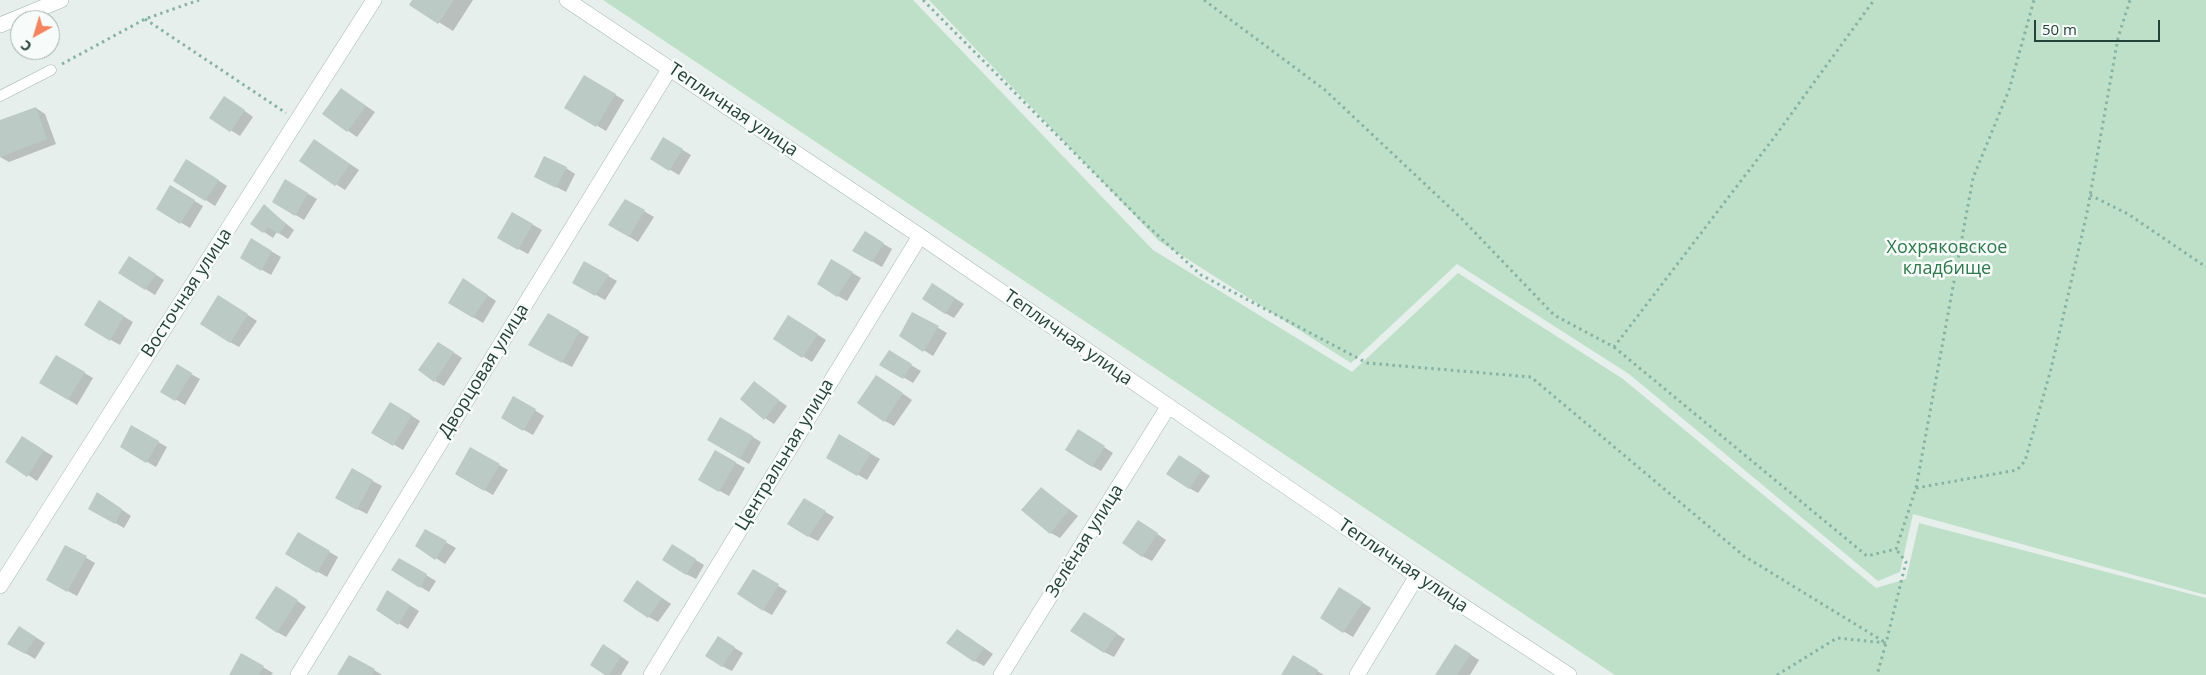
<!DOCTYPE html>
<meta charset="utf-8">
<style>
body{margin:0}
#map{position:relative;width:2206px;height:675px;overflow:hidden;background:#e6efeb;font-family:"Open Sans",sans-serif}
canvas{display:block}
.north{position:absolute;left:10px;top:10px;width:50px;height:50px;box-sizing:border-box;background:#f7fbf9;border:1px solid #a3b1ad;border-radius:50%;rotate:219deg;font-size:14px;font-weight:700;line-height:20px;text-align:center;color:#24423a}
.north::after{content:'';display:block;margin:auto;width:18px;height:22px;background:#f4845f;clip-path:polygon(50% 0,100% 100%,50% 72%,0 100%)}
.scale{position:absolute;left:2034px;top:20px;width:126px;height:22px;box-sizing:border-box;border:2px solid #24423a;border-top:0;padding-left:6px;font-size:15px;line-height:18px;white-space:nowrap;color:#24423a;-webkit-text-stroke:4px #f7fbf9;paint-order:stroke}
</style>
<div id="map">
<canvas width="2206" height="675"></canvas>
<div class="north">С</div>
<div class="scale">50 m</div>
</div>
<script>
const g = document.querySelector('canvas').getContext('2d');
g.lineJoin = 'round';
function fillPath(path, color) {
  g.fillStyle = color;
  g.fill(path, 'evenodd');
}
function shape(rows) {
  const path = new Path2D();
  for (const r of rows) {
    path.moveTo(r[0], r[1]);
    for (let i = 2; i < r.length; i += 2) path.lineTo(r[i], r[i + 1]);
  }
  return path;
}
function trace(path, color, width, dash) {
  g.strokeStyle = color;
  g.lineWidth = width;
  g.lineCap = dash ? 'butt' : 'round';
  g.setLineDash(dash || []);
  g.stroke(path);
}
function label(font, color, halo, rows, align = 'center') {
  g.font = font + ' "Open Sans",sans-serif';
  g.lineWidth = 5;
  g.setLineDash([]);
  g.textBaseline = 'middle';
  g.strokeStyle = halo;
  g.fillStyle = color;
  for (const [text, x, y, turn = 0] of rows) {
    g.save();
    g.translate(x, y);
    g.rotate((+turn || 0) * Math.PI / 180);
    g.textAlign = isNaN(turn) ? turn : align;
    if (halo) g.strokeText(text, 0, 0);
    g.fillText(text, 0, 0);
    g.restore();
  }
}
fillPath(shape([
 [603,0,913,0,1153,250,1352,372,1458,273,1623,379,1876,588,1906,579,1919,523,2206,598,2206,675,1615,675],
 [929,0,2206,0,2206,595,1913,514,1900,572,1878,581,1629,374,1457,264,1351,363,1159,241]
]), '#bfe0c8');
fillPath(shape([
 [413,0,473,0,453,31,410,4],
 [584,76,624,100,606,131,566,107],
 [350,95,375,112,357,137,324,114],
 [234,103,253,117,240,136,211,118],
 [36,108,45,114,56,144,9,162,0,157,0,121],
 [664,139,691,155,679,175,652,159],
 [323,146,359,170,345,190,300,161],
 [196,166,227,186,215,206,175,180],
 [566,168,575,174,566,192,545,181],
 [286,181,317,199,304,220,274,202],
 [171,187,203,206,190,228,158,209],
 [625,200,654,217,638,242,610,225],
 [264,206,294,230,288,239,277,232,273,238,252,224],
 [513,213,542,230,528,254,499,238],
 [865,233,892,249,882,267,854,251],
 [252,240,281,257,271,275,242,258],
 [832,261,861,278,847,301,838,296],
 [138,263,164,280,155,295,119,272],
 [585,263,617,281,605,300,573,282],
 [472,285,496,301,483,323,450,303],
 [942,290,964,304,954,318,945,313],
 [228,302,257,321,239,347,230,342],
 [108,307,133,322,120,345,111,340],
 [913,313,947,333,933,356,901,336],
 [548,315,589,337,572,367,539,350],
 [798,322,826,340,812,362,775,339],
 [447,348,462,358,444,386,435,381],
 [889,352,921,371,913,383,881,364],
 [56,356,93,378,77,405,40,382],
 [177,366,200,379,185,405,162,391],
 [886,382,912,400,894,426,885,421],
 [754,383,787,406,774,424,765,418],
 [514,397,544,416,533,435,503,418],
 [391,403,420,421,403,450,373,432],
 [721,418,761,442,749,464,709,440],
 [132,427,167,447,156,467,121,447],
 [840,436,880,459,867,480,828,457],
 [1087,436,1113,453,1101,471,1092,466],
 [22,438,53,456,37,481,7,461],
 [471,449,508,470,493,495,456,473],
 [716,452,745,468,729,496,700,480],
 [1188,462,1210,476,1198,493,1189,488],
 [352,470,382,486,367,514,346,503],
 [1041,488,1078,516,1060,538,1051,533],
 [107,499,131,516,124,528,90,508],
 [805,500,834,517,818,541,808,536],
 [1147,527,1166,540,1152,561,1142,556],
 [426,531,456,548,445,564,417,546],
 [299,534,338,557,327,577,287,554],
 [66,546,95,563,77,596,48,580],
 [681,551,704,565,696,579,686,574],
 [399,559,436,581,429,592,393,570],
 [753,571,787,591,772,615,763,610],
 [646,587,671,604,658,622,649,617],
 [286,593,306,607,286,637,277,632],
 [1349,594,1371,608,1353,637,1321,618],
 [397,597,419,611,408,629,377,610],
 [1093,619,1125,639,1114,657,1104,652],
 [19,627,45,643,35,659,9,643],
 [967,636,993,654,984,666,975,661],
 [718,638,743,653,732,671,722,666],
 [1455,645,1479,660,1470,675,1437,675],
 [613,651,629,662,621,675,607,675],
 [242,655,273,673,271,675,231,675],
 [1293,657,1324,675,1282,675],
 [374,670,382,675,339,675]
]), '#0003');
fillPath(shape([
 [412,0,454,0,438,24,409,5],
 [584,75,616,94,596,127,564,108],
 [341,88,366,106,347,132,322,114],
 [224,96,245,110,230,132,209,118],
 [36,107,47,139,0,157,0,120],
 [663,137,683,149,669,171,650,159],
 [314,139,350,164,335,186,299,161],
 [544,156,567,167,556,188,534,177],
 [186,159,219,180,205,201,173,181],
 [285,179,308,193,295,216,272,202],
 [170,185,195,200,180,224,156,209],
 [625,199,645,210,629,237,608,225],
 [264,204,286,224,279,234,268,227,263,233,250,224],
 [512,212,533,224,518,250,497,238],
 [865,231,884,243,872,262,852,251],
 [251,238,272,251,261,271,240,258],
 [129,256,156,274,145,290,118,273],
 [831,259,853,272,837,297,817,284],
 [584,261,609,275,595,296,572,283],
 [463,278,488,295,473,318,448,303],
 [932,283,955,298,945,314,922,299],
 [218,295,248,314,230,343,200,324],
 [99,300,124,316,110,341,84,325],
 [912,312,939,326,923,352,899,336],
 [548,313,580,331,562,363,528,345],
 [788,315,818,334,802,358,773,339],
 [438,342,454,352,434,382,418,370],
 [889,350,912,364,903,379,879,365],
 [56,355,85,372,68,400,39,383],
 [177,364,192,373,175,401,160,392],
 [876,375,903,393,884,422,857,403],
 [754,381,779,400,764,420,740,399],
 [513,396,536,409,523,431,501,418],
 [390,402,412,415,393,446,371,433],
 [720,417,753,436,740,459,707,440],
 [131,425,159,441,146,463,120,447],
 [1078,429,1105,446,1092,467,1065,450],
 [839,434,871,453,857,476,826,458],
 [22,436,44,450,27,477,5,462],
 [470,447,500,464,484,491,455,474],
 [715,450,736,462,719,492,698,480],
 [1179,455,1202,470,1189,489,1166,474],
 [352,468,373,480,357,510,335,498],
 [1041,487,1069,510,1050,534,1021,510],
 [97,492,122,509,115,524,88,509],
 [804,498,826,511,808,537,787,524],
 [1138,520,1158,533,1142,557,1122,543],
 [425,529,447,541,435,560,415,546],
 [298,532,330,551,317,573,285,554],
 [672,544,696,559,686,575,662,560],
 [65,545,87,556,67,592,46,580],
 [399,558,427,574,420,588,391,570],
 [753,569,779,584,763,611,737,594],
 [637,580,662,598,648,618,623,601],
 [276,586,298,600,277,633,255,618],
 [1339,587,1363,602,1343,633,1320,618],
 [387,590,410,605,398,625,376,610],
 [1084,612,1117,633,1104,653,1070,631],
 [19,626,36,637,25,654,7,644],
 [957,629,984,648,974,662,946,643],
 [718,636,735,647,722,667,705,656],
 [603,644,621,656,609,675,605,675,590,665],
 [1455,644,1471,654,1457,675,1435,675],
 [241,653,264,666,259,675,229,675],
 [349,655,375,669,371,675,337,675],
 [1293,655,1318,670,1315,675,1281,675]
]), '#bbcac4');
const service = shape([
 [0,96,51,70]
]);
const minor = shape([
 [567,0,920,236,1417,576,1569,675],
 [0,586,374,0],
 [298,675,670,68],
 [651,675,920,236],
 [1001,675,1168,407],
 [1357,675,1417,576]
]);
const tertiary = shape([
 [0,25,61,0]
]);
trace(service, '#a8b8b2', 11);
trace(minor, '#a8b8b2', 16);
trace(tertiary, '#a8b8b2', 16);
trace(shape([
 [923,0,1139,218,1201,275,1367,363,1531,377,1744,556,1886,643,1877,675],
 [1204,0,1325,90,1461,218,1554,315,1614,347,1773,139,1874,0],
 [145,19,286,113],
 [62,64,145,19,199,0],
 [2090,195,2128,214,2206,267],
 [1614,347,1867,556,1896,549,1916,488,1973,178,2009,90,2034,0],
 [1916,488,2017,470,2025,461,2051,369,2087,213,2118,38,2130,0],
 [1777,675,1837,638,1886,643,1906,562,1896,549]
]), '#86b3a5', 3, [2.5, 4]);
trace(service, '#fff', 10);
trace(minor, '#fff', 15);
trace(tertiary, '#fff', 15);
label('18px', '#24423a', '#f7fbf9', [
 ["Тепличная улица",733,110,34],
 ["Восточная улица",187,293,-57],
 ["Тепличная улица",1068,338,35],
 ["Дворцовая улица",484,371,-58],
 ["Центральная улица",785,455,-59],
 ["Зелёная улица",1085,541,-58],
 ["Тепличная улица",1403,566,34]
]);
label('18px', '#2d7a4b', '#f7fbf9', [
 ["Хохряковское",1947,248],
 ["кладбище",1947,269]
]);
</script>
